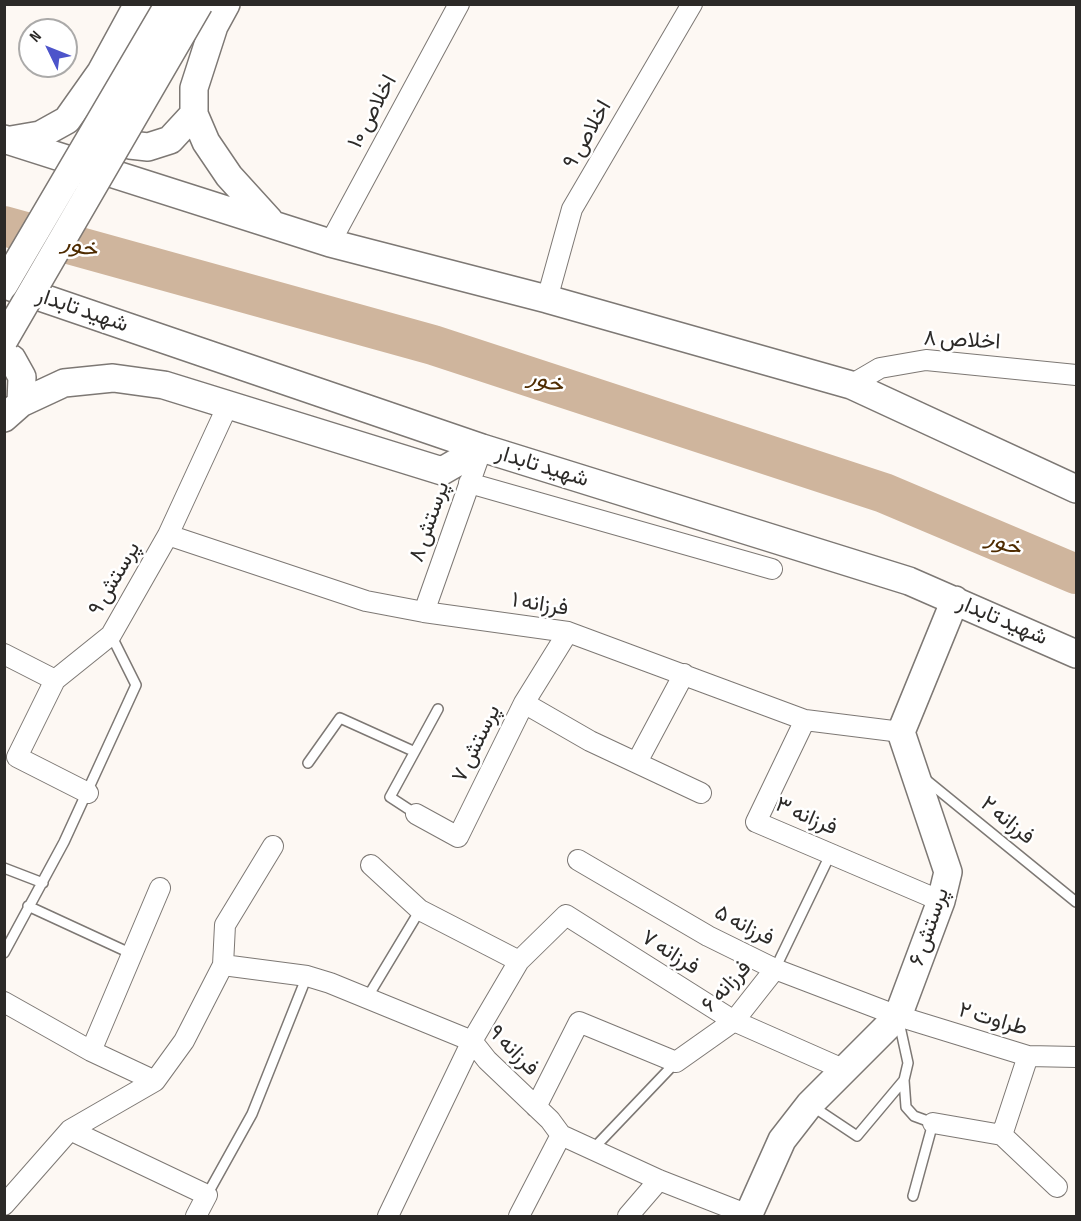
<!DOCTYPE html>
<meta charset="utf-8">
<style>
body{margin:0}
#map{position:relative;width:1081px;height:1221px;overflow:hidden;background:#fdf8f3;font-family:"Sofia Sans Condensed",sans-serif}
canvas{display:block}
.frame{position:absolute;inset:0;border:6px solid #2c2a28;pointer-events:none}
.north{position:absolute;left:18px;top:18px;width:60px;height:60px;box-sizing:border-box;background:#fff;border:2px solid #abaaa9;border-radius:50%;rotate:313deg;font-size:16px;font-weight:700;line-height:24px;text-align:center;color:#2c2a28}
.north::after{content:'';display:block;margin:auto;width:21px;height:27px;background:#4d54ca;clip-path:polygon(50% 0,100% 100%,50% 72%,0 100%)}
</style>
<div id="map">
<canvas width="1081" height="1221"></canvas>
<div class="frame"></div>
<div class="north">N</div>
</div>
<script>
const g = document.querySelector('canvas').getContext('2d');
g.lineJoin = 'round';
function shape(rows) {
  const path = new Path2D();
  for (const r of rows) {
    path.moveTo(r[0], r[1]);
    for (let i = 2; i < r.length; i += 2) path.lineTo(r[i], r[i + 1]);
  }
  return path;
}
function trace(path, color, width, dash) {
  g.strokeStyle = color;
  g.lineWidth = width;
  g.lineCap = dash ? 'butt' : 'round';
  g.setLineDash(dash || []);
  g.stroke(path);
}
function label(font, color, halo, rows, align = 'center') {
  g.font = font + ' "Sofia Sans Condensed",Vazirmatn,sans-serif';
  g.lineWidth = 5;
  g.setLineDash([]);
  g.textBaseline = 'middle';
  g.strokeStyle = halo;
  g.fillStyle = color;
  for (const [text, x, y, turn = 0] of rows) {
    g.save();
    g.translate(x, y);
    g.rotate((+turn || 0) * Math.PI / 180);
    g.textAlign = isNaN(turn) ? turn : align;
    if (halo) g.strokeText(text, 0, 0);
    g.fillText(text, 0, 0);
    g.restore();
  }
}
trace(shape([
 [4,226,433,345,884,493,1076,574]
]), '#cfb59d', 40);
const lane = shape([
 [308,763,340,718,413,751],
 [925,779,1076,902],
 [416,814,390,797,438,709],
 [4,868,43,883],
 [28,906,132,954],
 [4,953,64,842,136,685,111,635],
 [775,969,831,853],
 [367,998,420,910],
 [899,1022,908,1063,904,1080,906,1107,914,1116,933,1123,913,1196],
 [812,1106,857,1136,904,1080],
 [593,1149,676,1062],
 [207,1195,252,1114,307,976]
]);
const street = shape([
 [330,243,459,4],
 [547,299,572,209,692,4],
 [851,385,880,368,926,360,1076,375],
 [469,483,772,569],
 [168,535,366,601,424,612,568,632,805,720,901,732],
 [424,612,482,448],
 [4,654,55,680],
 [524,703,590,741,701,793],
 [805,720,756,822,941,901],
 [637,762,684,674],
 [88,793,17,757,55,680,111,635,168,535,228,405],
 [416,814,458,837,524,703,568,632],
 [578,860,708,936,775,969,898,1016,1028,1056,1076,1057],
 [371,865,420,910,519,961,472,1041,388,1216],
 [519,961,566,915,734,1021,845,1070],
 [223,965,307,976,330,983,472,1041,487,1060,550,1120,561,1135,659,1180,751,1216],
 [4,1002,91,1051,155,1081],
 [91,1051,160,888],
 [536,1107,579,1022,676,1062,734,1021,775,969],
 [933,1123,1002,1135,1057,1187],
 [70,1130,207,1195,196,1216],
 [1002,1135,1028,1056],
 [4,1205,70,1130,155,1081,184,1041,223,965,225,925,273,846],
 [519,1216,561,1135],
 [628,1216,659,1180]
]);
const secondary = shape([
 [226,4,214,26,194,88,194,114,206,142,229,176,269,220],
 [105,125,112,135,130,145,148,147,170,140,194,114],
 [4,139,330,243,547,299,851,385,1076,489],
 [11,140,40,135,67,120,101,72,138,4],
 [8,286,482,448,909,581,1076,654],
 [4,354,12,359,22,377,21,403],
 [4,418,21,403,64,383,113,378,164,385,442,471,482,448],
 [748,1216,782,1140,810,1104,898,1016,941,901,948,872,901,732,955,600]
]);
trace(lane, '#7d7874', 12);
trace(street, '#7d7874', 22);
trace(secondary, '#7d7874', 30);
trace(lane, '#fff', 9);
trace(street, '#fff', 20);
trace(secondary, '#fff', 27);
const secondaryBridge = shape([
 [4,285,169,4],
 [4,340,199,4]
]);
trace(secondaryBridge, '#7d7874', 30, []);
trace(secondaryBridge, '#fff', 27);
label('22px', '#2c2a28', '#fff', [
 ["اخلاص ۱۰",373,112,-62],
 ["اخلاص ۹",588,135,-60],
 ["شهید تابدار",82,311,19],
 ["اخلاص ۸",962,341,3],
 ["شهید تابدار",542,467,17],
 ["پرستش ۸",430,522,-71],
 ["پرستش ۹",115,579,-60],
 ["فرزانه ۱",540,605,9],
 ["شهید تابدار",1002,621,23],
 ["پرستش ۷",477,744,-64],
 ["فرزانه ۳",806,817,23],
 ["فرزانه ۲",1007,821,39],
 ["فرزانه ۵",744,926,27],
 ["پرستش ۶",930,927,-71],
 ["فرزانه ۷",670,953,32],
 ["فرزانه ۶",727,987,-47],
 ["طراوت ۲",993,1020,16],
 ["فرزانه ۹",513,1051,45]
]);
label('italic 24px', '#4e2b00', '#fff', [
 ["خور",80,247,16],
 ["خور",546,382,18],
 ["خور",1004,544,23]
]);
</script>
